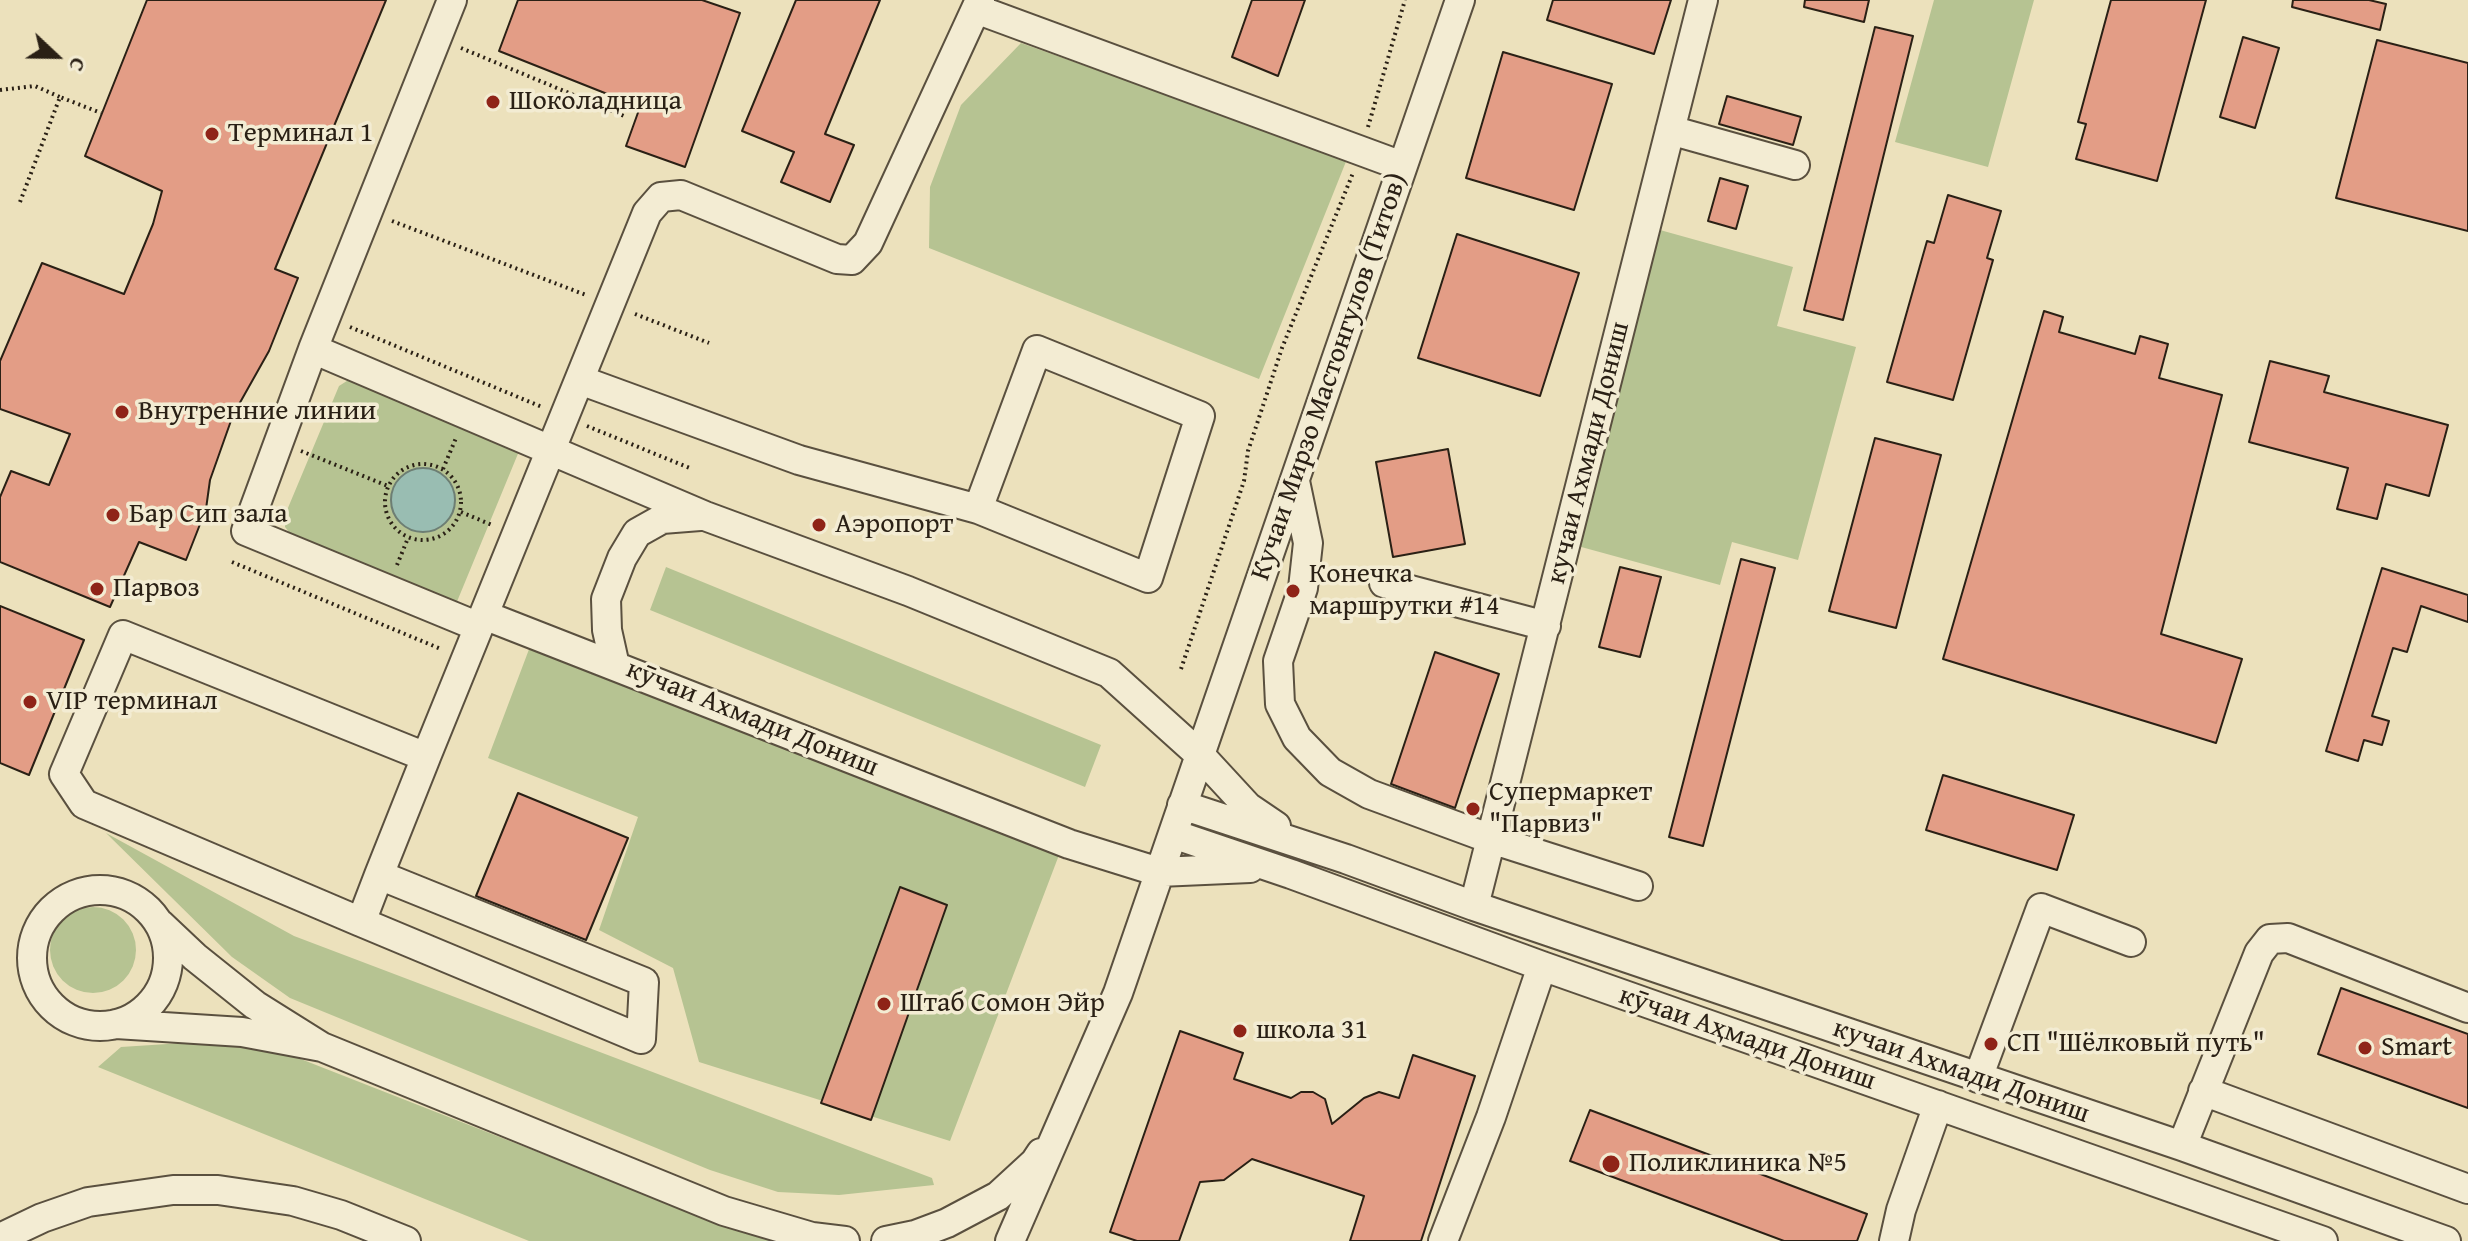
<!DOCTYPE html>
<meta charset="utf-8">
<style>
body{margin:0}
#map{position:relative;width:2468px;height:1241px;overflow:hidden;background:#ece1bc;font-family:"Gentium Book Plus",serif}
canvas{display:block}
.north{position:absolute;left:16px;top:16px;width:80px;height:80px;-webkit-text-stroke:6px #f3ecd3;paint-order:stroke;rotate:112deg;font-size:22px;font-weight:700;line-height:32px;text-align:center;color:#2a2015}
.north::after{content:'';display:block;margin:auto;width:28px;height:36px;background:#2a2015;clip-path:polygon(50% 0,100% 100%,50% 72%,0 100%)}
</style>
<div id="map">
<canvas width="2468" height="1241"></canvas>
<div class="north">С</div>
</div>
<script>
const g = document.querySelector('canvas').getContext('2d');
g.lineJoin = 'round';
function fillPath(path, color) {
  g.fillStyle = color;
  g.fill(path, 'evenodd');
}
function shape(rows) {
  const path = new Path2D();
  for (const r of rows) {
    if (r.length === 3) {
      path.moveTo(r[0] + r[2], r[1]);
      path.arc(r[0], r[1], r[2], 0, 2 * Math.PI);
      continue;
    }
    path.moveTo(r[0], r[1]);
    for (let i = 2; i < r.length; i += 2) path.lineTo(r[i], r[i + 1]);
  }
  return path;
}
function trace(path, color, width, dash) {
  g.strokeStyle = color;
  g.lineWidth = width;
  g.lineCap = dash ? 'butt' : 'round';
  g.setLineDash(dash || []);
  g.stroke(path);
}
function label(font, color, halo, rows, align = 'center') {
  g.font = font + ' "Gentium Book Plus",serif';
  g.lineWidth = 7;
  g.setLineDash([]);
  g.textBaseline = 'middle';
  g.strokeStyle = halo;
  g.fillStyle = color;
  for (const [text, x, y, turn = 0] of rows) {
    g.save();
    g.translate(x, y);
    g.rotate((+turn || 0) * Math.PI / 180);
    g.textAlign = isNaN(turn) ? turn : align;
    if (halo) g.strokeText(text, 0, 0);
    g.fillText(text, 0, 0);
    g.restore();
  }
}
fillPath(shape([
 [1934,0,2034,0,1988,167,1895,142],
 [1021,43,1347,159,1259,379,929,248,930,187,961,105],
 [1660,230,1793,267,1777,326,1856,347,1798,560,1732,542,1720,585,1574,545],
 [350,379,522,444,456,604,293,537,285,527,285,515,339,386],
 [666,567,1101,745,1085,787,650,610],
 [531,644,1059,855,950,1141,699,1062,673,968,599,930,638,817,488,758],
 [106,833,294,936,932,1178,934,1185,839,1195,778,1192,710,1170,290,998,232,957],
 [93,950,43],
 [214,1041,288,1054,724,1225,774,1241,529,1241,98,1067,121,1047]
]), '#b6c392');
const water = shape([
 [423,500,32]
]);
fillPath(water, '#99bdb2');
trace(water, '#6d7e73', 2);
const building = shape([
 [147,0,386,0,275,269,298,278,269,351,233,415,210,480,206,509,186,560,139,542,110,607,0,562,0,497,11,471,49,485,70,434,0,409,0,361,42,263,124,294,153,224,162,191,85,156,147,0],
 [518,0,702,0,740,13,685,167,626,146,640,107,499,51,518,0],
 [796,0,880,0,825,134,854,145,830,202,781,182,794,152,742,131,796,0],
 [1252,0,1305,0,1278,76,1232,57,1252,0],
 [1553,0,1671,0,1654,54,1547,20,1553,0],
 [1805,0,1869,0,1864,22,1804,7,1805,0],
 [2111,0,2206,0,2157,181,2076,159,2086,124,2078,122,2111,0],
 [2293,0,2369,0,2386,4,2380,30,2292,7,2293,0],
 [1875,27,1913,36,1843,320,1804,310,1875,27],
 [2243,37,2279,48,2255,128,2220,117,2243,37],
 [2377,40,2468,63,2468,231,2336,198,2377,40],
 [1503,52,1612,84,1574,210,1466,178,1503,52],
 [1727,96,1801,117,1793,145,1719,124,1727,96],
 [1720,178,1748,186,1736,229,1708,221,1720,178],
 [1948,195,2001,211,1987,258,1993,260,1953,400,1887,382,1927,241,1934,243,1948,195],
 [1457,234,1579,273,1540,396,1418,358,1457,234],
 [2044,311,2063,317,2059,332,2135,354,2140,336,2168,344,2159,378,2222,395,2161,634,2242,659,2216,743,1943,659,2044,311],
 [2270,361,2329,376,2324,392,2448,425,2429,496,2386,484,2377,519,2337,509,2348,468,2249,442,2270,361],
 [1875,438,1941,455,1896,628,1829,611,1875,438],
 [1448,449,1465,544,1393,557,1376,462,1448,449],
 [1741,559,1775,568,1703,846,1669,837,1741,559],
 [1620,567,1661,577,1640,657,1599,647,1620,567],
 [2382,568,2468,595,2468,622,2421,606,2407,652,2393,648,2372,716,2389,721,2382,745,2364,740,2358,761,2326,751,2382,568],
 [0,606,84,640,29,775,0,763,0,606],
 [1435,652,1499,674,1455,808,1391,784,1435,652],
 [1943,775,2074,815,2057,870,1926,830,1943,775],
 [518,793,628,838,586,940,476,896,518,793],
 [900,887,947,905,871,1120,821,1103,900,887],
 [2341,988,2468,1034,2468,1108,2318,1054,2341,988],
 [1180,1031,1243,1053,1234,1079,1291,1098,1301,1092,1313,1092,1325,1099,1332,1124,1364,1098,1379,1092,1399,1098,1413,1055,1475,1076,1421,1241,1350,1241,1364,1196,1252,1159,1224,1180,1200,1182,1179,1241,1137,1241,1110,1232,1180,1031],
 [1590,1110,1867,1214,1857,1241,1784,1241,1570,1161,1590,1110]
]);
fillPath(building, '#e39d86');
trace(building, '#2a2015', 2);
const minor = shape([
 [452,0,313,349,246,531,479,627],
 [976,9,1402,166],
 [1670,130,1795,165],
 [313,349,705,516,908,591,1109,673,1200,755,1248,807,1276,826],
 [580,380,799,460,978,509,1148,578,1200,416,1037,350,978,509],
 [1295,481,1308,543,1303,588,1278,661,1280,704,1297,738,1330,772,1369,794,1491,839,1638,886],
 [1384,583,1546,626],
 [484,615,1069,844,1159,872,1250,868],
 [615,666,607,630,606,599,622,558,637,533,662,519,700,516],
 [1182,805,1346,859,1474,906,2182,1146,2446,1241],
 [1173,834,1291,874,1542,966,2323,1241],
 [379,875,644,982,641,1039,361,922,379,875,426,757],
 [100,958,68],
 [1474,906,1703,0],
 [361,922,84,804,64,774,123,635,426,757,647,213,661,197,681,195,837,259,852,260,868,243,980,0],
 [116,1024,242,1032,322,1047,255,1005,195,957,160,924],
 [322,1047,724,1211,812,1237,845,1241],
 [1978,1078,2041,908,2131,942],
 [2203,1091,2468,1189],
 [2182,1146,2259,953,2270,939,2288,938,2468,1008],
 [0,1238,42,1218,88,1202,173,1190,218,1190,293,1201,341,1215,406,1241],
 [886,1241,915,1235,947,1223,998,1196,1035,1162,1041,1153],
 [1010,1241,1118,993,1460,0],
 [1443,1241,1491,1117,1542,966],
 [1894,1241,1901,1210,1938,1105]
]);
trace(minor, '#5a503f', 32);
trace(shape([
 [461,48,624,116],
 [0,90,35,86,60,97],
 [1368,127,1405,0],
 [20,202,60,97,101,113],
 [392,221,586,295],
 [635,314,709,343],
 [350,327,542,407],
 [587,426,692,469],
 [301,451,388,486],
 [423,502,38],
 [443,469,456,438],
 [461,512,492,525],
 [232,562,441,649],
 [397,565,408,538],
 [1181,669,1244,481,1248,451,1282,348,1353,173]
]), '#2a2015', 4, [2, 4]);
trace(minor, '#f3ecd3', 28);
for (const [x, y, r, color] of [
 [493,102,8,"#8f2418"],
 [212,134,8,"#8f2418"],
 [122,412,8,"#8f2418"],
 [113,515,8,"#8f2418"],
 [819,525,8,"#8f2418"],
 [97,589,8,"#8f2418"],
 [1293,591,8,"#8f2418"],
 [30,702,8,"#8f2418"],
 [1473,809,8,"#8f2418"],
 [884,1004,8,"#8f2418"],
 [1240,1031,8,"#8f2418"],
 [1991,1044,8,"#8f2418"],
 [2365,1048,8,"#8f2418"],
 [1611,1164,10,"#8f2418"]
]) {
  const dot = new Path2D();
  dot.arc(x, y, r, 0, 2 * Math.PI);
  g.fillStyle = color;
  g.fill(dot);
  trace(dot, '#f3ecd3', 3);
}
label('28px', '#2a2015', '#f3ecd3', [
 ["Шоколадница",509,102],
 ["Терминал 1",228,134],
 ["Внутренние линии",138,412],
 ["Бар Сип зала",129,515],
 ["Аэропорт",835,525],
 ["Конечка",1309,575],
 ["маршрутки #14",1309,607],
 ["Парвоз",113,589],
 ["VIP терминал",46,702],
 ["Супермаркет",1489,793],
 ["\"Парвиз\"",1489,825],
 ["Штаб Сомон Эйр",900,1004],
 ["школа 31",1256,1031],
 ["СП \"Шёлковый путь\"",2007,1044],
 ["Smart",2381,1048],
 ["Поликлиника №5",1629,1164]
], 'left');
label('28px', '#2a2015', '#f3ecd3', [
 ["Кучаи Мирзо Мастонгулов (Титов)",1330,377,-71],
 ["кучаи Ахмади Дониш",1589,453,-76],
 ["кӯчаи Ахмади Дониш",752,719,22],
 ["кӯчаи Аҳмади Дониш",1747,1039,19],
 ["кучаи Ахмади Дониш",1961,1072,19]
]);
</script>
